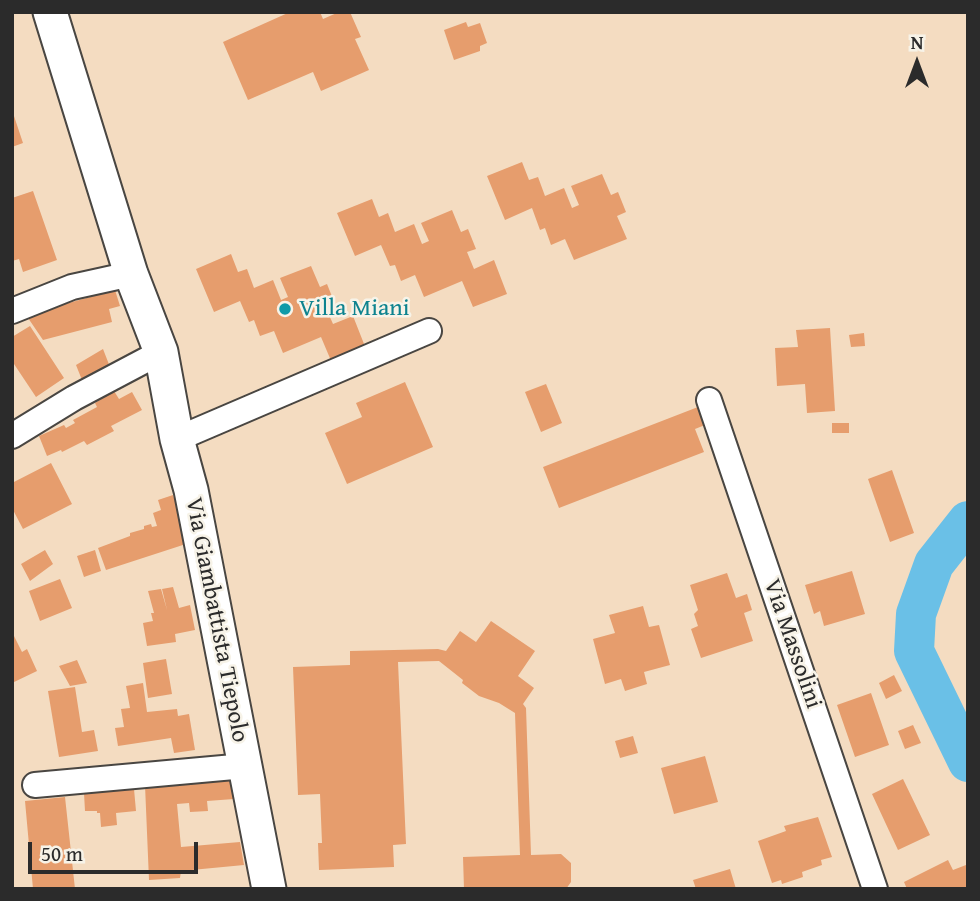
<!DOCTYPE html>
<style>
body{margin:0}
#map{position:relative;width:980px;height:901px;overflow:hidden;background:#f4dcc1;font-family:"Gentium Book Plus",serif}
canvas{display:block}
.frame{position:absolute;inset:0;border:14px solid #2b2b2b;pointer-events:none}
.north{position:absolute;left:882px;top:28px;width:70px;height:70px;-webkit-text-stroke:5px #f7f3e8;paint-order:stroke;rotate:0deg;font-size:19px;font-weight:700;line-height:28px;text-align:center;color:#2b2b2b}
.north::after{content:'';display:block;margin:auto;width:24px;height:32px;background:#2b2b2b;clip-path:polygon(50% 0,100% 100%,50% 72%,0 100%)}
.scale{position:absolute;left:28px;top:842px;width:170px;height:32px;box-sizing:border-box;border:4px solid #2b2b2b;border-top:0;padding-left:9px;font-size:21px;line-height:24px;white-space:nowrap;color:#2b2b2b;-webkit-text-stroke:5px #f7f3e8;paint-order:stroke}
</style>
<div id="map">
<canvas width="980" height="901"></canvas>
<div class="frame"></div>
<div class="north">N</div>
<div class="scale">50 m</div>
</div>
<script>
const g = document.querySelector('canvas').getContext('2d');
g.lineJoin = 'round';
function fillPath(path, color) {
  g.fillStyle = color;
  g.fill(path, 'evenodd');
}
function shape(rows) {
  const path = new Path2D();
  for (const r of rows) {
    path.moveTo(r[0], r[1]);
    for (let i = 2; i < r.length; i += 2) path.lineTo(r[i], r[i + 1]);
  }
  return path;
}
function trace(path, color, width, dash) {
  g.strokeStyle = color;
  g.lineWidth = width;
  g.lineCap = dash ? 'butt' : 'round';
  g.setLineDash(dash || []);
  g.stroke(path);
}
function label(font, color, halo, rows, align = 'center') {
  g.font = font + ' "Gentium Book Plus",serif';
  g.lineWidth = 5;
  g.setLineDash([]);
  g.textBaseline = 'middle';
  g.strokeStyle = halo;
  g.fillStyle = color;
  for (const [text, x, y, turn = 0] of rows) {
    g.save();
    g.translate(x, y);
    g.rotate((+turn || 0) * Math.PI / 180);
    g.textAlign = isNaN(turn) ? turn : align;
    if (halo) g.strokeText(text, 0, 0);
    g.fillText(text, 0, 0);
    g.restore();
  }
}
fillPath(shape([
 [968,503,968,542,932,553]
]), '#80b36e');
trace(shape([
 [968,521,934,564,916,614,914,651,968,762]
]), '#6ac0e7', 40);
fillPath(shape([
 [290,12,320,12,323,19,339,12,350,12,361,37,355,39,369,70,321,91,313,72,248,100,223,42],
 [466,22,468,27,480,23,487,43,480,46,480,51,454,60,444,30],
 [12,110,23,143,12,147],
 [522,162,529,180,538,177,545,196,564,188,572,208,579,205,571,186,602,174,611,195,618,192,626,212,617,216,627,239,574,260,565,239,551,245,545,228,540,230,532,208,505,220,487,176],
 [33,191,57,260,23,272,19,259,12,261,12,198],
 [372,199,379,217,388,213,395,232,414,224,422,244,429,241,421,223,452,210,461,232,468,229,476,249,467,252,474,269,494,260,507,294,473,307,462,281,424,297,415,275,401,281,395,265,390,266,381,245,355,256,337,213],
 [231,254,238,272,247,269,254,288,273,280,281,300,288,297,280,278,311,266,320,287,327,284,335,304,326,308,333,324,353,316,366,349,332,363,321,337,283,353,274,331,260,336,254,320,249,322,240,301,214,312,196,269],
 [115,290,120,306,109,309,112,322,43,340,26,315],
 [30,326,64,378,36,397,12,361,12,337],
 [830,328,835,411,807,413,805,384,777,386,775,348,798,347,796,330],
 [864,333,865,346,851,347,849,335],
 [103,349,110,367,82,380,76,365],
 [405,382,433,447,347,484,325,433,362,417,356,403],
 [546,384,562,423,541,432,525,392],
 [114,391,119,399,132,392,142,410,111,426,114,431,87,445,84,441,62,452,61,450,47,456,39,436,64,425,66,428,75,423,73,420,97,407,95,403],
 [698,407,705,425,695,429,704,452,559,508,543,467],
 [832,423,849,423,849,433,832,433],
 [51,463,72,504,23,529,12,508,12,483],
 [892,470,914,533,890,542,868,479],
 [173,495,189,543,106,570,98,548,130,536,130,533,144,529,144,526,151,524,152,527,157,526,153,513,161,510,158,500],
 [45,550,53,564,30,581,21,564],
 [95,550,101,571,84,577,77,556],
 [852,571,865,614,824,626,820,611,814,614,805,585],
 [727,573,736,598,747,594,752,610,744,613,753,641,701,658,691,629,698,626,694,614,698,610,690,585],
 [60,579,72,608,40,621,29,591],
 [173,587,179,608,190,605,195,630,175,634,176,642,147,646,143,623,153,621,151,613,154,613,148,591,161,589,167,610,162,589],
 [643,606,649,627,659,625,670,665,644,672,647,684,625,691,621,679,605,684,593,639,615,633,609,615],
 [491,621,535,651,518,676,534,688,523,704,526,708,531,855,561,854,571,863,571,882,566,889,464,889,463,857,520,855,515,713,499,703,479,696,462,683,463,680,439,661,398,662,406,844,393,845,394,867,319,870,318,843,322,843,320,794,298,795,293,667,350,665,350,651,438,649,446,651,460,631,476,642],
 [12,632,22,652,27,649,37,671,12,683],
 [166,659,172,694,148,698,143,663],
 [77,660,87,683,70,686,59,666],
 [894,675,902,691,886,699,879,683],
 [143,683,147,712,177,709,178,716,189,714,195,750,174,753,171,738,118,746,115,728,124,727,121,709,130,708,126,686],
 [75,687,82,732,94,730,98,751,59,757,48,691],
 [871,693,889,745,855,757,837,705],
 [913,725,921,743,905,749,898,731],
 [633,736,638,753,620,758,615,741],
 [705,756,718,802,674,814,661,768],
 [231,779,234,799,207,801,208,811,190,812,189,803,177,804,181,847,240,842,244,865,181,871,180,878,149,880,145,785],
 [903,779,930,835,898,850,872,794],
 [134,789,136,811,116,813,117,825,101,827,100,813,97,813,97,811,85,811,84,793],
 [65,797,75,889,33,889,25,801],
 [818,817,832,857,821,860,822,865,802,872,803,877,782,884,781,880,772,883,758,841,786,831,784,826],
 [948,860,953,870,966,865,968,889,907,889,904,882],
 [730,869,736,889,696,889,693,880]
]), '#e69d6d');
const street = shape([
 [12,311,72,287,131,274],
 [709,400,875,889],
 [12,436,74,398,161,352],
 [177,439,429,331],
 [35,785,245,766]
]);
const secondary = shape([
 [50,12,131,274,161,352,177,439,191,490,269,889]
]);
trace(street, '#494642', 28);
trace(secondary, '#494642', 37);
trace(street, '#fff', 24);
trace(secondary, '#fff', 33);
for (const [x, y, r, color] of [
 [285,309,7,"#0f9aa8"]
]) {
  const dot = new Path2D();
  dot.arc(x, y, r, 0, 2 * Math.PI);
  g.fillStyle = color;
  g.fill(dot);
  trace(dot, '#f7f3e8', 2.5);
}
label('24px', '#0d838f', '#f7f3e8', [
 ["Villa Miani",299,309]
], 'left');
label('24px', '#2b2b2b', '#f7f3e8', [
 ["Via Giambattista Tiepolo",216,620,79],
 ["Via Massolini",792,644,71]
]);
</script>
